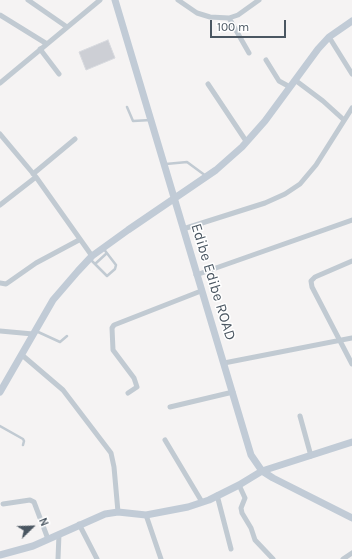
<!DOCTYPE html>
<style>
body{margin:0}
#map{position:relative;width:352px;height:559px;overflow:hidden;background:#f5f3f3;font-family:Karla,sans-serif}
canvas{display:block}
.north{position:absolute;left:12px;top:507px;width:40px;height:40px;-webkit-text-stroke:3px #fff;paint-order:stroke;rotate:67deg;font-size:11px;font-weight:700;line-height:16px;text-align:center;color:#4a5661}
.north::after{content:'';display:block;margin:auto;width:14px;height:18px;background:#4a5661;clip-path:polygon(50% 0,100% 100%,50% 72%,0 100%)}
.scale{position:absolute;left:210px;top:20px;width:76px;height:18px;box-sizing:border-box;border:2px solid #4a5661;border-top:0;padding-left:5px;font-size:12px;line-height:14px;white-space:nowrap;color:#4a5661;-webkit-text-stroke:3px #fff;paint-order:stroke}
</style>
<div id="map">
<canvas width="352" height="559"></canvas>
<div class="north">N</div>
<div class="scale">100 m</div>
</div>
<script>
const g = document.querySelector('canvas').getContext('2d');
g.lineJoin = 'round';
function fillPath(path, color) {
  g.fillStyle = color;
  g.fill(path, 'evenodd');
}
function shape(rows) {
  const path = new Path2D();
  for (const r of rows) {
    path.moveTo(r[0], r[1]);
    for (let i = 2; i < r.length; i += 2) path.lineTo(r[i], r[i + 1]);
  }
  return path;
}
function trace(path, color, width, dash) {
  g.strokeStyle = color;
  g.lineWidth = width;
  g.lineCap = dash ? 'butt' : 'round';
  g.setLineDash(dash || []);
  g.stroke(path);
}
function label(font, color, halo, rows, align = 'center') {
  g.font = font + ' Karla,sans-serif';
  g.lineWidth = 3;
  g.setLineDash([]);
  g.textBaseline = 'middle';
  g.strokeStyle = halo;
  g.fillStyle = color;
  for (const [text, x, y, turn = 0] of rows) {
    g.save();
    g.translate(x, y);
    g.rotate((+turn || 0) * Math.PI / 180);
    g.textAlign = isNaN(turn) ? turn : align;
    if (halo) g.strokeText(text, 0, 0);
    g.fillText(text, 0, 0);
    g.restore();
  }
}
const building = shape([
 [108,40,115,58,86,70,79,52,108,40]
]);
fillPath(building, '#cdcfd5');
trace(building, '#d7d9de', 1);
trace(shape([
 [127,107,133,121,151,120],
 [166,164,187,162,206,176],
 [90,259,107,276,115,269,116,265,103,248],
 [95,264,107,253],
 [36,331,60,342,67,336],
 [0,426,23,439,24,441,23,445]
]), '#c1cad2', 2.5);
trace(shape([
 [28,0,67,27],
 [178,0,197,13,210,17,229,18,238,15,259,0],
 [0,15,47,44],
 [229,18,249,53],
 [329,37,352,74],
 [40,49,59,74],
 [266,60,279,81,290,87],
 [295,80,323,101,344,120],
 [0,83,100,0],
 [208,84,246,141],
 [0,134,36,177,92,256],
 [33,174,75,139],
 [0,205,36,177],
 [183,229,265,203,285,194,300,184,316,165,352,108],
 [352,261,315,277,311,281,312,287,352,364],
 [196,275,352,220],
 [0,283,6,284,36,263,79,240],
 [0,331,33,334],
 [22,355,63,390,111,453,114,467,118,512],
 [224,363,352,338],
 [128,393,137,387,134,378,113,350,112,328,114,325,201,291],
 [170,407,233,392],
 [300,416,311,456],
 [165,440,202,502],
 [239,485,245,498,241,508,242,513,251,528,255,540,273,559],
 [217,495,231,549],
 [3,504,30,500,34,502,48,539],
 [146,515,161,559],
 [79,524,97,559],
 [58,559,59,534],
 [343,559,352,553]
]), '#c1cad2', 5);
trace(shape([
 [115,0,251,455,262,471,273,478,352,518],
 [0,392,53,300,78,271,92,256,128,230,216,170,242,147,265,121,318,49,329,37,352,21],
 [0,555,33,546,105,514,118,512,146,515,188,507,209,500,239,485,262,471,352,442]
]), '#c1cbd6', 7);
label('15px', '#4a5661', '#fff', [
 ["Edibe Edibe ROAD",213,282,73]
]);
</script>
